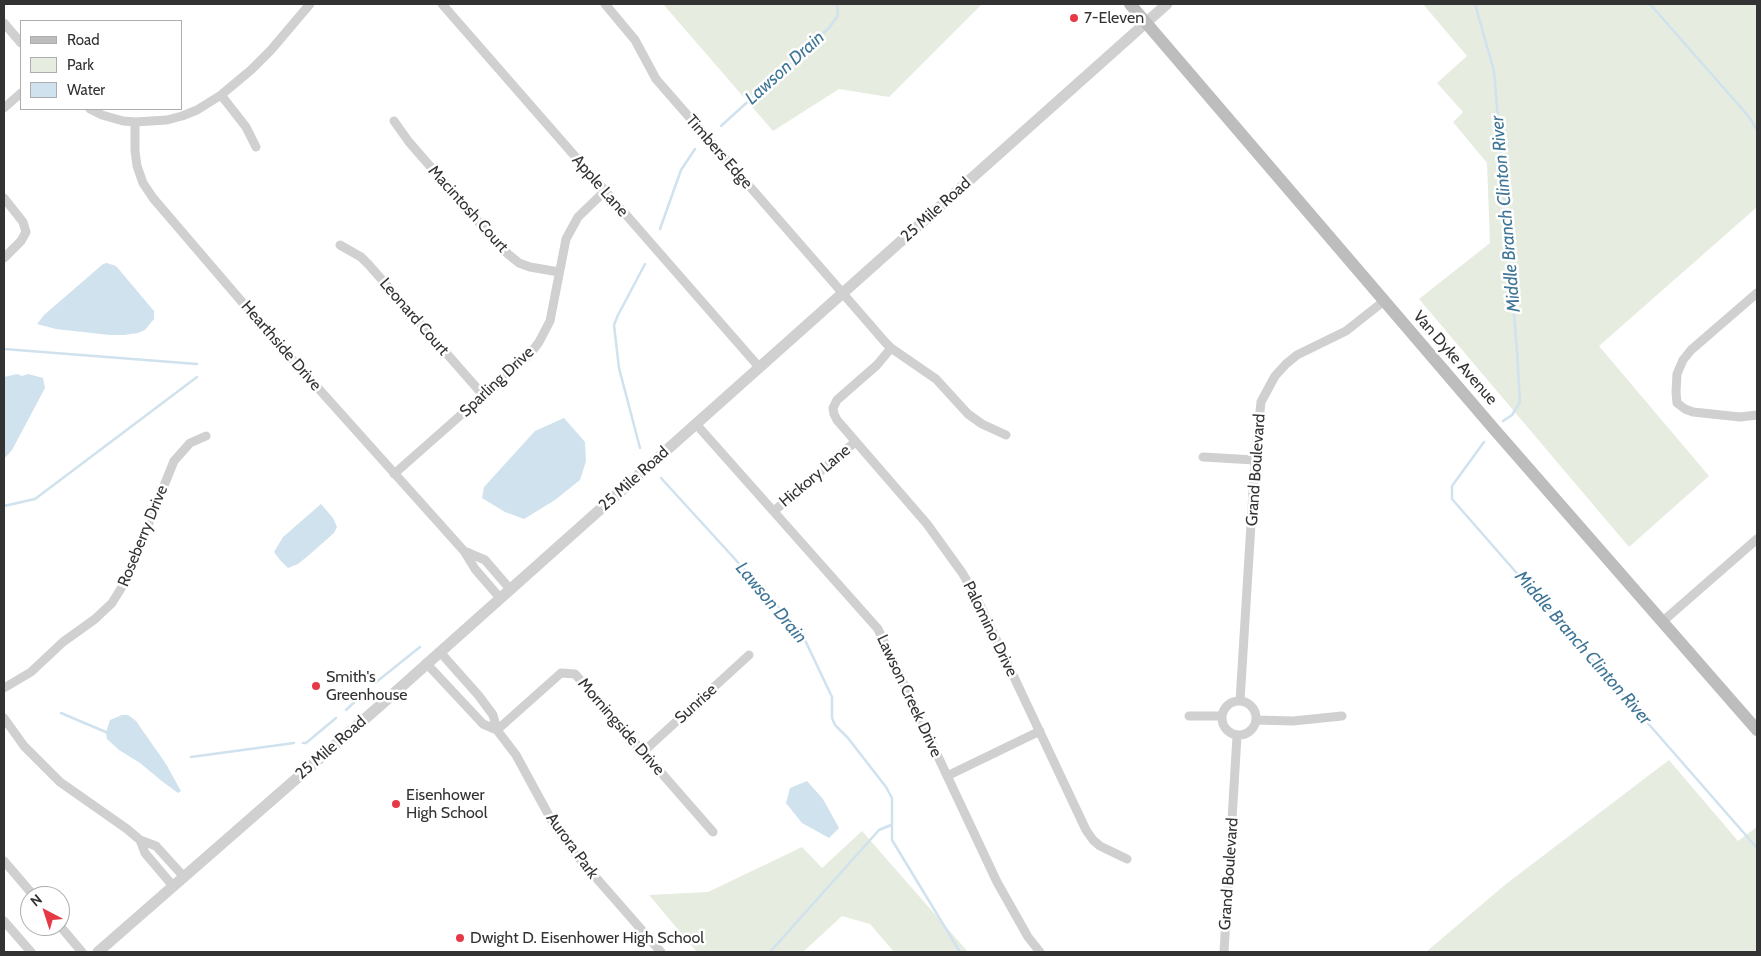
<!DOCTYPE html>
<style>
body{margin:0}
#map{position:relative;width:1761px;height:956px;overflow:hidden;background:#fff;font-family:Cabin,sans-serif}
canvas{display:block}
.frame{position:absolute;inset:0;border:5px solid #333;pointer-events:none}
.legend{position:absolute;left:20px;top:20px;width:162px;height:90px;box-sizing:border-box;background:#fff;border:1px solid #adadad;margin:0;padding:6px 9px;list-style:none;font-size:15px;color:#333}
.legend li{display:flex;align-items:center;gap:10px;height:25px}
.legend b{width:25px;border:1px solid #adadad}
.north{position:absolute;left:20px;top:886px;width:50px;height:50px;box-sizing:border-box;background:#fff;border:1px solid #adadad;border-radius:50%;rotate:320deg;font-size:14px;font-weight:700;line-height:20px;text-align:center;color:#333}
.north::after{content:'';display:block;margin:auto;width:18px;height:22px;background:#e63946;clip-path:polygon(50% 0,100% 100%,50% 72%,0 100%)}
</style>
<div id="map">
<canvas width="1761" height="956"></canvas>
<div class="frame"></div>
<ul class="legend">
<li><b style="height:6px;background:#bdbdbd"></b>Road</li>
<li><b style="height:14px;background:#e6ecdf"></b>Park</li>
<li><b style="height:14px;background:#cfe2ee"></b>Water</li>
</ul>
<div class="north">N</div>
</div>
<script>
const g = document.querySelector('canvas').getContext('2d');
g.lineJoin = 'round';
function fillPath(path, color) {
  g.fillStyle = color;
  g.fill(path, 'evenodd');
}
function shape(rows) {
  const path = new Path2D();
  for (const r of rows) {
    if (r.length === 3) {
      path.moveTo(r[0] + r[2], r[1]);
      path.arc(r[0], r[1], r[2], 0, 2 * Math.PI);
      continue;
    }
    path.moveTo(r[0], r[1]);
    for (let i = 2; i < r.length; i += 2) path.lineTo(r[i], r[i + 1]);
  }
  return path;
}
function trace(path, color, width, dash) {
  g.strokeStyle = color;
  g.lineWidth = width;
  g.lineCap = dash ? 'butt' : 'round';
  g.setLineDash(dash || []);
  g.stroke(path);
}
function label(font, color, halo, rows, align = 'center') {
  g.font = font + ' Cabin,sans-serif';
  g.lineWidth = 5;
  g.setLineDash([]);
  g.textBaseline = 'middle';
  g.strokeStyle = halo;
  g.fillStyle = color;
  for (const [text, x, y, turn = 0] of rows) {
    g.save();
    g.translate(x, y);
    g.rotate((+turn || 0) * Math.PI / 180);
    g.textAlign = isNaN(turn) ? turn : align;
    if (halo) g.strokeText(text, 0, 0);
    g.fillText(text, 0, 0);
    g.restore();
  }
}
fillPath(shape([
 [663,4,982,4,889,97,839,89,773,131],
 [1423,4,1757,4,1757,207,1599,346,1709,476,1629,547,1419,299,1490,243,1487,163,1453,122,1463,112,1437,83,1467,56],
 [1669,760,1738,841,1757,827,1757,952,1426,952,1506,884],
 [862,831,968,952,894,952,870,924,842,916,803,952,697,952,649,895,708,892,802,847,822,868]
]), '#e6ecdf');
fillPath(shape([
 [107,263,116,266,154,311,154,319,145,330,138,333,124,335,110,335,56,329,37,324,44,315,103,264],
 [17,374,22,376,28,374,43,378,45,388,12,450,4,459,4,377],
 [564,418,585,442,586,461,580,480,555,500,524,519,505,512,482,498,484,487,535,431],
 [321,504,333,518,337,527,334,533,309,555,298,564,288,568,280,560,274,552,283,537],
 [122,715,128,715,136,721,166,764,181,791,178,793,163,782,140,763,119,750,107,739,106,732,110,720],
 [807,781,823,799,839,828,829,838,802,823,786,803,790,788]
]), '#cfe2ee');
trace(shape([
 [1475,4,1494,71,1517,351,1520,402,1512,415,1503,421],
 [1650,4,1750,118,1757,130],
 [721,126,829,28,838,15,837,4],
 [660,229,681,170,695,149],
 [4,349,197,364],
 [1484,442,1452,486,1452,499,1757,848],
 [640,448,619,368,614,325,618,315,645,264],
 [661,478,786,615,804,638,832,697,832,718,835,725,848,738,886,787,892,798,892,840,960,952],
 [4,506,35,499,197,377],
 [375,683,420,647],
 [346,710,365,692],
 [61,713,108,733],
 [303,743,306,743,336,718],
 [191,757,294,743],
 [770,952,879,830,891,825]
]), '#cfe2ee', 2.5);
trace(shape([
 [442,4,759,367],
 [605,4,635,40,656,79,826,274,885,342,891,348,936,379,968,414,982,424,1006,435],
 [4,23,21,43],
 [221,95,246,127,256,147],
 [4,108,21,93],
 [90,109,102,115,123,121,135,122,167,120,182,116,197,110,221,95,251,70,271,50,310,4],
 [394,121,409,142,497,243,508,254,519,263,530,267,559,272],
 [135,122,135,151,137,166,143,183,153,198,266,330,464,551,475,569,500,598],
 [4,198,23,222,26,232,21,241,4,258],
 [340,245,361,257,369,265,483,395],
 [1757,293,1691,350,1683,360,1677,374,1676,392,1677,403,1685,409,1693,412,1740,417,1757,415],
 [891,348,877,365,837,400,833,408,834,414,837,420,927,524,963,574,980,605,1086,830,1093,840,1100,846,1127,859],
 [696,424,878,629,997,882,1028,937,1040,952],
 [1203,457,1255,460],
 [394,474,530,354,539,342,550,321,566,239,578,217,605,191],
 [774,511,855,442],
 [464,551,485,560,510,589],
 [1662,622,1757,539],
 [440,652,479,696,493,715,497,730,516,755,553,823,571,849,661,952],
 [426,663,483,724,497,730],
 [4,688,31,672,63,642,95,619,112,603,125,582,174,461,190,443,206,436],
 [1239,718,17],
 [1240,701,1255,460,1261,402,1275,376,1286,364,1297,355,1346,331,1384,301],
 [1189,716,1221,716],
 [4,718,24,746,60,782,127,829,140,840],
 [1256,720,1293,721,1342,716],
 [497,730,561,673,575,674,713,832],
 [643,752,749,655],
 [947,776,1040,731],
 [4,861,34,896],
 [173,886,145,853,140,840,156,846,184,877],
 [4,921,31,952],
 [60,926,82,952],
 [1224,952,1237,736]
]), '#d0d0d0', 9);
trace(shape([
 [98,952,383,703,1167,4]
]), '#d0d0d0', 11);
trace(shape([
 [1130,4,1494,429,1757,730]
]), '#bdbdbd', 12);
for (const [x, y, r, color] of [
 [1074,18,5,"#e63946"],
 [316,686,5,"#e63946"],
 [396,804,5,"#e63946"],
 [460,938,5,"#e63946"]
]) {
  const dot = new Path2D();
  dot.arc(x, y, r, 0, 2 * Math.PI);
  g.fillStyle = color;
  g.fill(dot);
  trace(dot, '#fff', 2);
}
label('16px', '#333', '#fff', [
 ["7-Eleven",1084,18],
 ["Smith's",326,677],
 ["Greenhouse",326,695],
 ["Eisenhower",406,795],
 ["High School",406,813],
 ["Dwight D. Eisenhower High School",470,938]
], 'left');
label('16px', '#333', '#fff', [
 ["Timbers Edge",719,152,49],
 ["Apple Lane",600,186,49],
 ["Macintosh Court",468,209,48],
 ["25 Mile Road",936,210,-42],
 ["Leonard Court",414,317,49],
 ["Hearthside Drive",281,346,49],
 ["Van Dyke Avenue",1455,358,49],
 ["Sparling Drive",497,382,-43],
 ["Grand Boulevard",1256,470,-86],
 ["Hickory Lane",815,476,-40],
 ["25 Mile Road",634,479,-42],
 ["Roseberry Drive",143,536,-68],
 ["Palomino Drive",990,629,64],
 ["Lawson Creek Drive",909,696,65],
 ["Sunrise",696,704,-42],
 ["Morningside Drive",621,727,49],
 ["25 Mile Road",331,748,-41],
 ["Aurora Park",572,846,54],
 ["Grand Boulevard",1229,874,-86]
]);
label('italic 18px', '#3f7597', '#fff', [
 ["Lawson Drain",785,68,-42],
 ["Middle Branch Clinton River",1506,214,-95],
 ["Lawson Drain",771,603,50],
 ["Middle Branch Clinton River",1583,648,49]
]);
</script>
